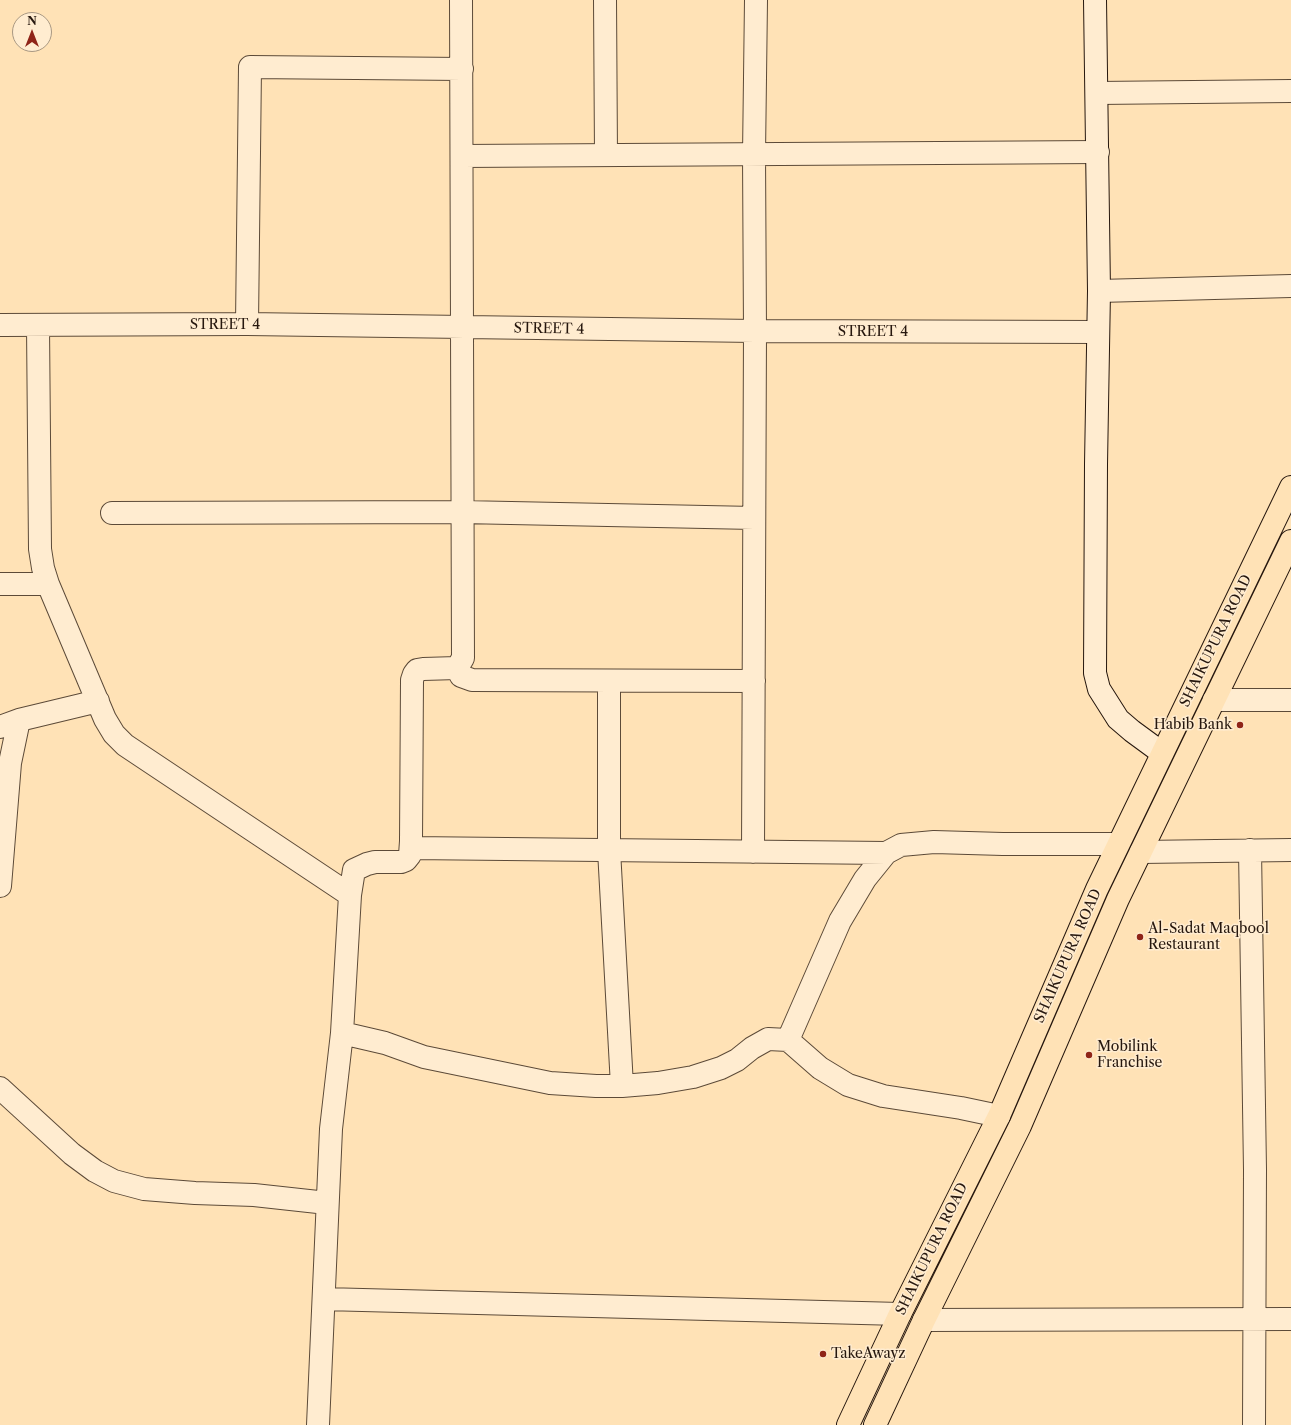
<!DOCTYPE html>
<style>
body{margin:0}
#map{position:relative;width:1291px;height:1425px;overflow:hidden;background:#ffe2b6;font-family:"Libre Caslon Text",serif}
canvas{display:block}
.north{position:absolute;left:12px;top:12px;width:40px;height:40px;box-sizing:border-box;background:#ffecd0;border:1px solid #a89782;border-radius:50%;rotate:0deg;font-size:11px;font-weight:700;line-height:16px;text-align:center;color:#26170e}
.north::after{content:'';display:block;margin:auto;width:14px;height:18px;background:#8f2418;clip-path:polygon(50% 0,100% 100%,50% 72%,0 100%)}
</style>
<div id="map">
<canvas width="1291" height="1425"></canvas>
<div class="north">N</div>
</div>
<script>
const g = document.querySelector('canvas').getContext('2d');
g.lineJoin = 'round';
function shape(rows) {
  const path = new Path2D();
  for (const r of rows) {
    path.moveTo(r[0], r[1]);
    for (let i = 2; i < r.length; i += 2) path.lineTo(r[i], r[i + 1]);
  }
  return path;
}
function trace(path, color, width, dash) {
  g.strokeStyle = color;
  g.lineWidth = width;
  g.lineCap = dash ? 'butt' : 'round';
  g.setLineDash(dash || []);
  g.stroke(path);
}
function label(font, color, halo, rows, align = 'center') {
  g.font = font + ' "Libre Caslon Text",serif';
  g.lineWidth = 3;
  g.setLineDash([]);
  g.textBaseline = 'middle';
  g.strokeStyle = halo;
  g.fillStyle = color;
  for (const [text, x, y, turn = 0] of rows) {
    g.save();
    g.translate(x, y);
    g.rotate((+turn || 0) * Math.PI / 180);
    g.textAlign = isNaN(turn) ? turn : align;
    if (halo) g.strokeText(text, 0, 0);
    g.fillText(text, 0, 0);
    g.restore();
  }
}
const street = shape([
 [605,0,606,155],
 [1097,93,1291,91],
 [462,156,1098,152],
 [1099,291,1291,286],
 [247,324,250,67,462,69],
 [0,325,247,324,755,331,1098,332],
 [38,326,40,549,43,568,48,584,105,719,114,734,125,745,350,895,342,1033,331,1129,318,1425],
 [112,513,462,512,754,518],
 [0,584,48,584],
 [457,668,461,676,472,680,754,681],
 [609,681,609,850,622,1086],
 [1214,700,1291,700],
 [0,727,19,720,98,701],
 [411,848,886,853],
 [1250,850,1255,1170,1254,1425],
 [753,852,755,331,754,155,756,0],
 [1141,852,1291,850],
 [0,886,10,763,19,720],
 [350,895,354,870,367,864,375,862,401,862,406,860,410,855,411,841,412,680,414,674,417,670,423,669,457,668,463,658,461,0],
 [342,1033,385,1043,424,1057,550,1083,596,1086,622,1086,658,1083,693,1077,721,1068,737,1060,752,1048,768,1039,788,1040,820,1068,848,1085,883,1096,961,1108,999,1116],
 [788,1040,840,921,865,879,886,853,901,845,934,842,1003,844,1118,844],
 [0,1088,72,1154,95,1171,114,1181,144,1189,195,1193,254,1195,327,1203],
 [324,1299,900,1314],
 [924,1320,1291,1319]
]);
const secondary = shape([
 [1095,0,1099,291,1096,464,1095,673,1099,689,1118,719,1132,731,1162,753]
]);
const primary = shape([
 [848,1425,900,1314,999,1116,1097,889,1291,487],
 [875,1425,924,1320,1020,1126,1118,899,1291,541]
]);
trace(street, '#5c4a38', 24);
trace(secondary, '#26170e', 24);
trace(primary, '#26170e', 24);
trace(street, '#ffecd0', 22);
trace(secondary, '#ffecd0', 22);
trace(primary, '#ffe2b6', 22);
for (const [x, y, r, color] of [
 [1240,725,4,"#8f2418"],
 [1140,937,4,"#8f2418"],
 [1089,1055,4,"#8f2418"],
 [823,1354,4,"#8f2418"]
]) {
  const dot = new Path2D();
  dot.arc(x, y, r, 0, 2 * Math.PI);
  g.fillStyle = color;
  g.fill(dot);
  trace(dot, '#ffecd0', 1.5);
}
label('14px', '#26170e', '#ffecd0', [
 ["STREET 4",225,325],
 ["STREET 4",549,329,1],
 ["STREET 4",873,332],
 ["SHAIKUPURA ROAD",1216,641,-64],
 ["SHAIKUPURA ROAD",1068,956,-66],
 ["SHAIKUPURA ROAD",932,1249,-64]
]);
label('14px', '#26170e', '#ffecd0', [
 ["Habib Bank",1232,725,"right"],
 ["Al-Sadat Maqbool",1148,929],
 ["Restaurant",1148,945],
 ["Mobilink",1097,1047],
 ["Franchise",1097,1063],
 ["TakeAwayz",831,1354]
], 'left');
</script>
